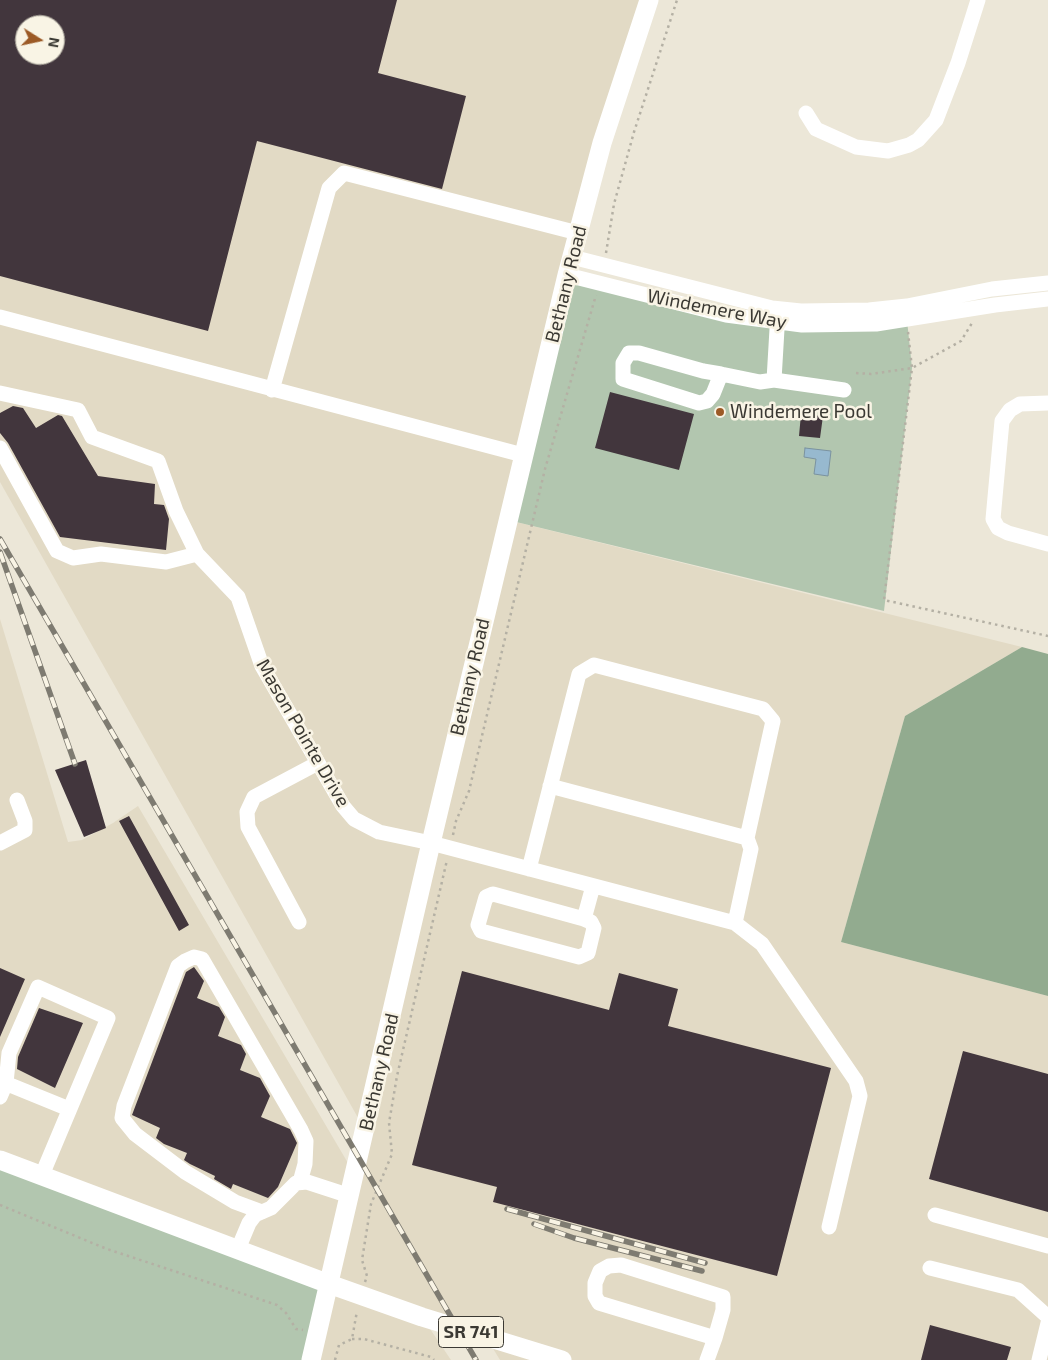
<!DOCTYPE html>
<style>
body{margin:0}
#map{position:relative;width:1048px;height:1360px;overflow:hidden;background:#ece7d8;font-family:"Exo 2",sans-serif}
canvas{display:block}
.north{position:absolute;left:15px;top:15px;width:50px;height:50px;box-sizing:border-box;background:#f9f4e5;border:1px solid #ada99e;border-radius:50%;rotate:100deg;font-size:14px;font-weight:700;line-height:20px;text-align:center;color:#3b3933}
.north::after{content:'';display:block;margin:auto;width:18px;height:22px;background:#9c5a26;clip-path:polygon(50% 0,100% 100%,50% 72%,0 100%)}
</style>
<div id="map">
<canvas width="1048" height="1360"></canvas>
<div class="north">N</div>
</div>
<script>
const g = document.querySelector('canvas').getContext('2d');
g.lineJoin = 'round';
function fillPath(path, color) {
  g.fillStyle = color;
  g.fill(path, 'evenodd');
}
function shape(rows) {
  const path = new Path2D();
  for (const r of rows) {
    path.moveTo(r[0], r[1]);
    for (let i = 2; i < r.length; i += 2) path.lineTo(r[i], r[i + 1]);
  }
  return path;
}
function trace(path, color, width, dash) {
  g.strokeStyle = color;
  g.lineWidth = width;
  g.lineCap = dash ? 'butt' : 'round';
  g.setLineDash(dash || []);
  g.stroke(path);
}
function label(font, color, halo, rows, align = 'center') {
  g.font = font + ' "Exo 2",sans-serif';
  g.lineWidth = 5;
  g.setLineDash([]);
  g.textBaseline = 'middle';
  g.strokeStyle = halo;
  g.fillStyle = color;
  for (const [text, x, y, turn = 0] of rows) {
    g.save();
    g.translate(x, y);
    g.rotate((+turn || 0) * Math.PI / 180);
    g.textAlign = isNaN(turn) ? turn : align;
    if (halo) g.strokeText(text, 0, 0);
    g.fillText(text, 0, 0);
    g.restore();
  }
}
fillPath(shape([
 [0,0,649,0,508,520,1022,647,905,716,841,942,1048,996,1048,1360,500,1360,486,1337,422,1317,451,1360,311,1360,0,1163,0,619,68,842,82,840,113,823,138,806,355,1175,366,1132,0,482],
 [25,25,55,25,55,55,25,55]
]), '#e2dac5');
fillPath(shape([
 [567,275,726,315,907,320,912,368,884,611,508,520],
 [0,1163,329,1284,311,1360,0,1360]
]), '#b2c6af');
fillPath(shape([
 [1022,647,1048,654,1048,996,841,942,905,716]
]), '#92ab8f');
const water = shape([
 [805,448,831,451,828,476,814,474,816,459,804,457,805,448]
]);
fillPath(water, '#97b9cf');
trace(water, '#7b93a0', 1);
fillPath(shape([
 [0,0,397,0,378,73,466,96,442,189,257,141,208,331,0,276],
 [25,25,55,25,55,55,25,55],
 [610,392,694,414,679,470,595,448],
 [13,406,23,408,36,428,58,415,62,416,98,476,155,484,154,504,164,505,169,519,166,550,60,537,8,443,0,433,0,413],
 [801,414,823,416,820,438,799,436],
 [86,760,106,828,84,837,55,770],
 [129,816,189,925,179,931,119,821],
 [194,967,204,981,197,998,219,1007,225,1017,218,1036,241,1045,246,1054,240,1070,260,1078,270,1096,261,1117,290,1129,297,1143,278,1187,268,1198,233,1184,231,1189,214,1179,215,1176,190,1164,184,1160,187,1153,164,1144,156,1138,160,1128,132,1115,186,972],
 [0,968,25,979,0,1037],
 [462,971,609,1010,619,973,678,989,668,1026,831,1068,777,1276,493,1202,497,1187,412,1165],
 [39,1008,83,1023,55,1088,17,1069,18,1057],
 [963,1051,1048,1074,1048,1212,929,1179],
 [930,1325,1011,1347,1007,1360,921,1360]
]), '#42363d');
trace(shape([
 [606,253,614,204,634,132,677,0],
 [908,332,912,368,884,600,1048,636],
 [856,373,871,374,912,368,961,341,972,323],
 [453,835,456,821,469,791,545,469,596,295],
 [0,1205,107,1249,277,1305,286,1313,296,1329,303,1330],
 [365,1282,367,1276,362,1260,371,1204,392,1154,389,1123,397,1076,447,860],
 [352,1339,364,1339,431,1357,434,1360],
 [335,1360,339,1345,352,1339,357,1311]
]), '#b4b0a4', 2.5, [2.5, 4]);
trace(shape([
 [806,113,816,129,856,147,888,151,909,145,918,140,936,120,958,63,978,0],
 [572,257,772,308,801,311,869,310,907,306,992,289,1048,283],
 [567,275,726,315,802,325,876,324,995,305,1048,299],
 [0,317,523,455],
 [721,374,713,394,707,401,699,403,623,379,623,363,629,353,639,353,703,371,721,374,760,382,774,380,778,312],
 [774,380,844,390],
 [272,390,329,188,344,173,578,233],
 [0,393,78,410,92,437,158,461,176,511,197,554,238,597,262,666,343,806,354,819,379,832,431,843,735,923,762,944,856,1081,860,1096,829,1227],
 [1048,403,1020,404,1010,410,1002,421,993,519,998,528,1008,533,1048,544],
 [0,448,57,551,73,558,101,554,166,562,197,554],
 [550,786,747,838],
 [0,843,25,830,25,821,17,800],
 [529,869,579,674,594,665,763,709,773,721,747,838,751,849,735,923],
 [584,919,591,922,594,928,588,953,579,957,481,931,478,925,486,897,493,894,584,919,593,886],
 [299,922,248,827,247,812,254,797,318,763],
 [0,1081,69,1109],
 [0,1097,6,1083,9,1053,38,987,108,1018,42,1175],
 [262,1212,235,1202,185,1172,135,1134,122,1118,124,1106,178,966,185,961,194,957,202,959,301,1130,306,1141,305,1164,300,1182],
 [935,1215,1048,1246],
 [238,1249,249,1223,255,1215,271,1208,296,1183,307,1182,350,1196],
 [930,1268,1018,1290,1048,1317],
 [707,1360,715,1338,723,1310,723,1297,621,1265,609,1266,600,1271,595,1283,595,1296,599,1303,715,1338],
 [1039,1360,1048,1323]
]), '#fff', 15);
trace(shape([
 [0,1160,329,1284,422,1317,562,1360],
 [311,1360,431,843,567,275,602,143,649,0]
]), '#fff', 19);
const rail = shape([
 [0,539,476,1360],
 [0,552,75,764],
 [507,1209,705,1263],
 [534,1224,574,1238,702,1271]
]);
trace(rail, '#7e7b71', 5.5);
trace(rail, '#f9f4e5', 4, [11]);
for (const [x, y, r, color] of [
 [720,412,5,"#9c5a26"]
]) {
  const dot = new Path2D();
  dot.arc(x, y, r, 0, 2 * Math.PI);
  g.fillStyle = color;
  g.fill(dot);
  trace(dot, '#f9f4e5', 2);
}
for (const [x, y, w] of [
 [471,1332,65]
]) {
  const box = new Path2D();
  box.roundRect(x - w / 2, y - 15.5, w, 31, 4);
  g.fillStyle = '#f9f4e5';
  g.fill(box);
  trace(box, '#3b3933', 1);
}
label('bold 18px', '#3b3933', null, [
 ["SR 741",471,1332]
]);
label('19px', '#3b3933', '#f9f4e5', [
 ["Bethany Road",566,284,-76],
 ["Windemere Way",717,309,11],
 ["Bethany Road",470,677,-77],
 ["Mason Pointe Drive",303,733,60],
 ["Bethany Road",379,1072,-77]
]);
label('19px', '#3b3933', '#f9f4e5', [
 ["Windemere Pool",730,412]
], 'left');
</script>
